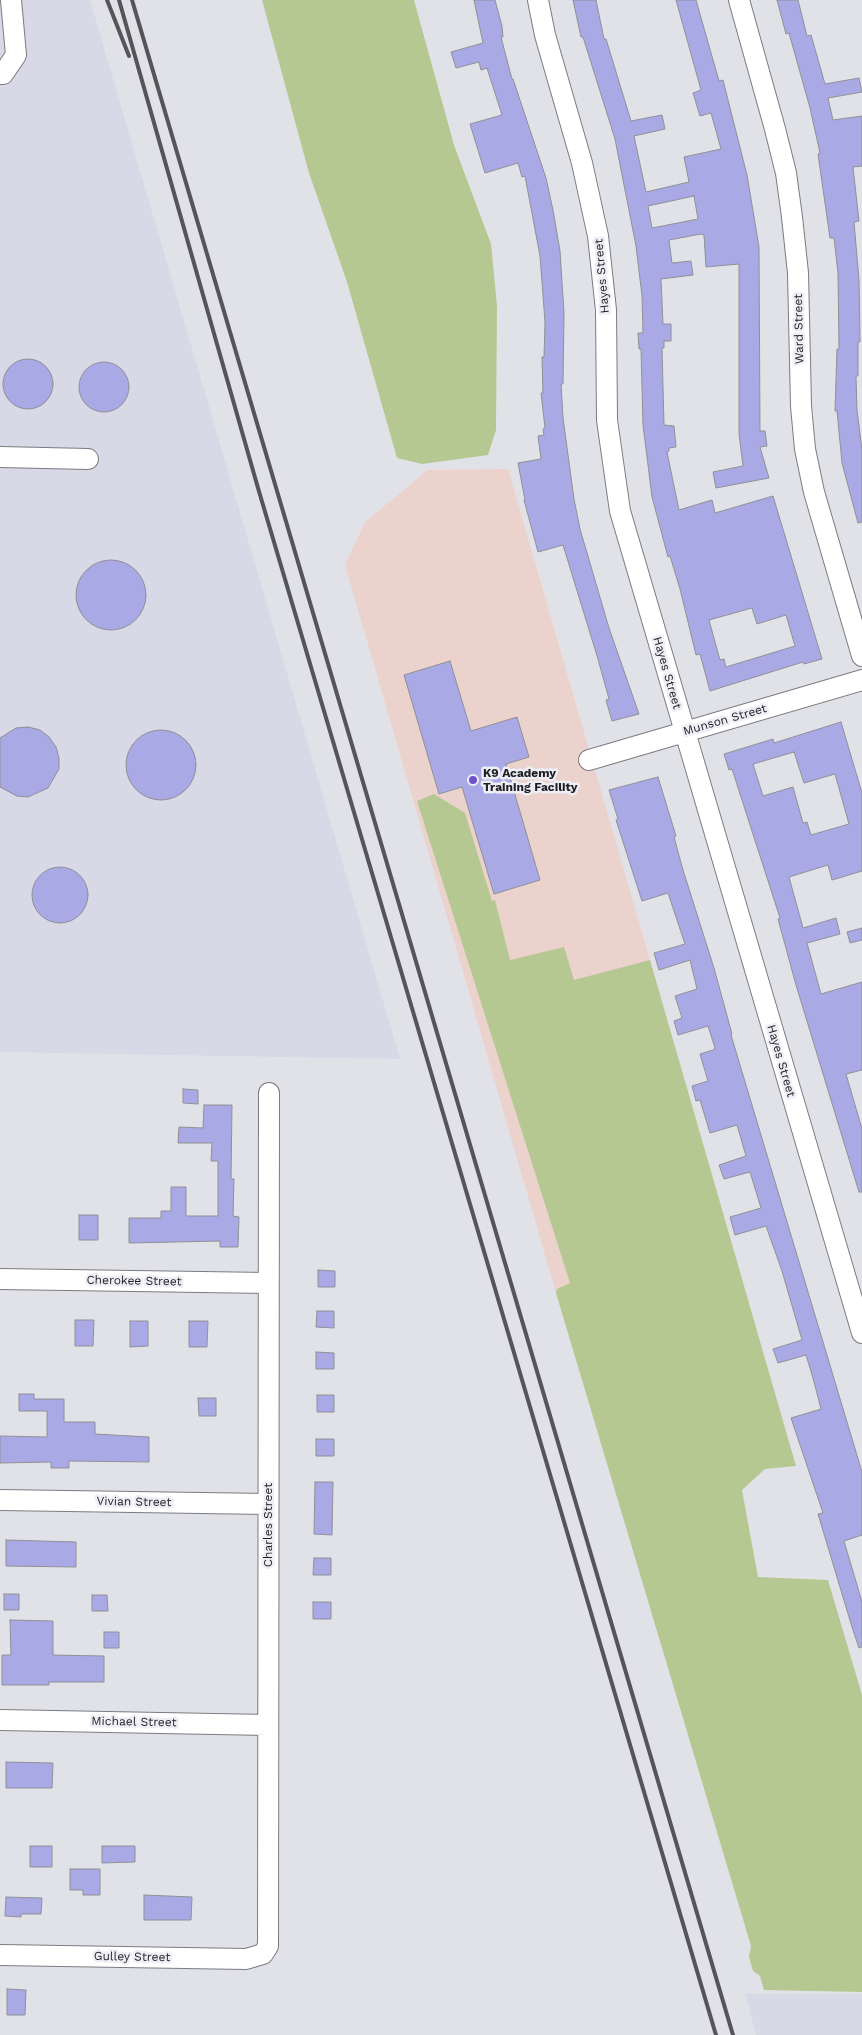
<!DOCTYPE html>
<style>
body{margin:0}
canvas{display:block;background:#e1e2e8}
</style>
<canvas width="862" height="2035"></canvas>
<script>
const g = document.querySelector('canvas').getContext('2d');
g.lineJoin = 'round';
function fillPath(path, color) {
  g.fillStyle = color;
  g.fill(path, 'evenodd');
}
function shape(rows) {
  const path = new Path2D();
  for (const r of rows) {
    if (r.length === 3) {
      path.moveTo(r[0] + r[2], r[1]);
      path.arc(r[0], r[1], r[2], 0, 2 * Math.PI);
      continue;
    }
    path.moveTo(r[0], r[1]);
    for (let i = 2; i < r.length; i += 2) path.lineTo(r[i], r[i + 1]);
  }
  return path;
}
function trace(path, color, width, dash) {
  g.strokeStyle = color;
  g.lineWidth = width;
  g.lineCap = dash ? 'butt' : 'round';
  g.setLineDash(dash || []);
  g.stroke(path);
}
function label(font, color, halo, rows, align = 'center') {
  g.font = font + ' "Work Sans",sans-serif';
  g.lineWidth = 5;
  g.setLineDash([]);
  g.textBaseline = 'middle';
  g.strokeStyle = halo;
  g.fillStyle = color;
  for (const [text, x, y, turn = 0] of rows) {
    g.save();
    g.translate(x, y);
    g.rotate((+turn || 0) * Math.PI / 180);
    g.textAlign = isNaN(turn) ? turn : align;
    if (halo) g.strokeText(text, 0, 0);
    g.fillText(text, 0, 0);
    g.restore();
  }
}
fillPath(shape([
 [0,0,90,0,400,1059,0,1052],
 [745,1994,862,1994,862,2035,756,2035]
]), '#d8d8e6');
fillPath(shape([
 [508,469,730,1237,556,1293,345,565,365,522,428,470]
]), '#ecd2cd');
fillPath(shape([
 [262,0,414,0,454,145,491,244,497,306,496,430,488,455,422,464,397,458,347,282,309,173],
 [434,794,465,813,492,901,495,900,510,960,564,947,574,980,650,960,796,1466,765,1469,742,1490,758,1577,828,1580,862,1695,862,1992,764,1990,760,1976,753,1971,749,1957,751,1946,556,1293,557,1289,570,1283,417,801]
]), '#b6c891');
const building = shape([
 [474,0,495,0,502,26,503,37,501,37,512,79,513,79,546,178,553,210,560,251,564,313,563,384,561,384,563,418,574,499,580,529,609,628,639,714,612,721,606,700,609,699,598,659,563,545,538,552,524,500,525,500,518,463,541,459,538,436,544,435,543,429,545,428,541,393,543,393,542,357,544,357,545,322,540,256,525,176,522,177,518,163,485,173,470,124,502,115,487,68,481,70,479,62,456,68,451,52,483,43,474,0],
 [573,0,596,0,604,39,606,39,631,121,662,115,665,129,634,136,646,192,689,182,684,157,721,149,711,113,700,116,693,93,701,90,676,0,696,0,719,81,723,80,727,96,747,175,759,247,760,431,765,431,767,446,760,447,769,478,716,488,713,472,743,466,739,434,739,264,706,267,704,235,701,234,669,240,672,263,691,261,693,275,661,279,663,324,671,324,671,341,664,341,664,348,662,348,664,425,674,426,676,447,669,448,669,451,667,452,679,510,712,500,715,513,773,496,822,659,804,664,803,662,710,691,700,654,696,655,680,589,670,556,668,557,652,497,643,425,641,349,639,349,638,333,643,333,642,296,636,246,615,139,583,37,581,37,573,0],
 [694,196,698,219,652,228,648,206,694,196],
 [752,608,757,624,786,615,795,646,726,667,724,659,720,660,709,620,752,608],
 [777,0,798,0,807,36,811,35,825,84,859,78,862,92,828,98,833,120,862,116,862,166,853,167,859,221,854,222,859,280,860,342,858,342,858,376,856,376,857,410,862,450,862,522,858,523,842,463,837,411,835,411,837,349,839,349,838,273,834,238,830,238,818,154,820,153,810,108,789,33,786,34,777,0],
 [28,384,25],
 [104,387,25],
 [111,595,35],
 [450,661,471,731,517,717,529,757,506,764,540,880,494,894,462,787,439,794,404,675,450,661],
 [841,722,862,793,862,871,832,880,828,865,789,877,803,928,836,918,840,934,807,943,821,994,862,982,862,1070,846,1074,862,1129,862,1192,859,1192,796,985,778,919,780,918,732,769,729,770,724,754,773,739,774,743,841,722],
 [794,752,804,783,835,774,849,824,811,835,807,822,803,823,793,787,763,796,753,764,794,752],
 [28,727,40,730,49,737,56,747,59,758,59,769,48,788,28,797,17,796,0,787,0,738,16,728,28,727],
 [161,765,35],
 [658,777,676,836,674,837,683,870,714,968,732,1034,731,1035,862,1472,862,1535,844,1541,862,1602,862,1647,859,1648,852,1627,818,1514,823,1513,791,1418,821,1409,813,1378,806,1355,778,1363,773,1349,802,1340,782,1271,766,1226,735,1235,730,1217,761,1208,750,1172,724,1179,719,1165,746,1156,737,1125,710,1133,700,1100,696,1101,692,1086,708,1081,700,1054,713,1050,715,1048,708,1026,678,1035,674,1021,682,1018,675,996,697,989,690,960,659,970,654,953,685,944,668,893,642,901,616,820,618,819,609,790,658,777],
 [60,895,28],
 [862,928,862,940,850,943,847,932,862,928],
 [183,1089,198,1090,198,1104,183,1103,183,1089],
 [204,1105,232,1105,231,1179,234,1179,233,1216,239,1217,238,1247,220,1247,220,1241,129,1243,129,1218,161,1218,161,1211,171,1211,171,1187,186,1187,186,1216,218,1216,218,1161,211,1161,212,1143,178,1143,179,1127,203,1128,204,1105],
 [79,1215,98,1215,98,1240,79,1240,79,1215],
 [318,1270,335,1271,335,1287,318,1287,318,1270],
 [317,1311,334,1311,334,1328,316,1327,317,1311],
 [75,1320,94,1320,93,1346,75,1346,75,1320],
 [130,1321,148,1321,148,1346,130,1347,130,1321],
 [189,1321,208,1321,207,1347,189,1347,189,1321],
 [316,1352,334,1353,334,1369,316,1369,316,1352],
 [19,1394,34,1394,34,1399,64,1399,64,1422,95,1422,95,1434,149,1437,149,1462,69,1461,69,1468,51,1468,51,1462,0,1463,0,1436,47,1437,47,1411,19,1411,19,1394],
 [317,1395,334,1395,334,1412,317,1412,317,1395],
 [198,1398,216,1398,216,1416,199,1416,198,1398],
 [316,1439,334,1439,334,1456,316,1456,316,1439],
 [315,1482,333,1482,332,1535,314,1534,315,1482],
 [6,1540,76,1542,76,1567,6,1566,6,1540],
 [314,1558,331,1558,331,1575,313,1575,314,1558],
 [4,1594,19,1594,19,1610,4,1610,4,1594],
 [92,1595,107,1595,108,1611,92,1611,92,1595],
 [313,1602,331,1602,331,1619,313,1619,313,1602],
 [10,1620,53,1621,53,1655,104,1656,104,1682,49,1682,49,1685,2,1685,2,1655,11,1655,10,1620],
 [104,1632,119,1632,119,1648,104,1648,104,1632],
 [6,1762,53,1763,52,1788,6,1788,6,1762],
 [30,1846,52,1846,52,1867,30,1867,30,1846],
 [102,1846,135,1846,135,1862,102,1863,102,1846],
 [70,1869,100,1869,100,1895,83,1895,83,1890,70,1890,70,1869],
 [144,1895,192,1897,191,1920,144,1920,144,1895],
 [6,1897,42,1898,41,1914,21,1914,21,1917,5,1916,6,1897],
 [7,1989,26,1990,25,2015,7,2015,7,1989]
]);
fillPath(building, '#a8a9e5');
trace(building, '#909096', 1);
const minor = shape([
 [538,0,545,35,582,163,598,236,606,310,607,420,620,511,862,1333],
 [739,0,775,129,786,173,792,217,798,273,801,406,805,449,814,492,862,656],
 [0,74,3,74,16,55,11,0],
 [0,457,88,459],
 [589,760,862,680],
 [0,1279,268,1283],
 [0,1500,268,1504],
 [0,1720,268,1725],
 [0,1955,246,1959,263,1954,268,1946,269,1093]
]);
trace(minor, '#7b7c82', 22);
trace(minor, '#fff', 20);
trace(shape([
 [107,0,129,56],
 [119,0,258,488,716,2035],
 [132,0,733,2035]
]), '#555559', 4);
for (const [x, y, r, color] of [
 [473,780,5,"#6d53cc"]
]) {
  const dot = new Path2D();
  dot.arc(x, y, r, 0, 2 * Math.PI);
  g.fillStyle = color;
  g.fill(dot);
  trace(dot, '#eeeff6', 2);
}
label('12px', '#1f1f22', '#eeeff6', [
 ["Hayes Street",602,276,-95],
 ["Ward Street",799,329,-91],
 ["Hayes Street",667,673,74],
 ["Munson Street",725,720,-16],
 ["Hayes Street",781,1061,74],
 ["Cherokee Street",134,1281,1],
 ["Vivian Street",134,1502,1],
 ["Charles Street",268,1525,-90],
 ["Michael Street",134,1722,1],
 ["Gulley Street",132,1957,1]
]);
label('bold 12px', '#1f1f22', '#eeeff6', [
 ["K9 Academy",483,773],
 ["Training Facility",483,787]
], 'left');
</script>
